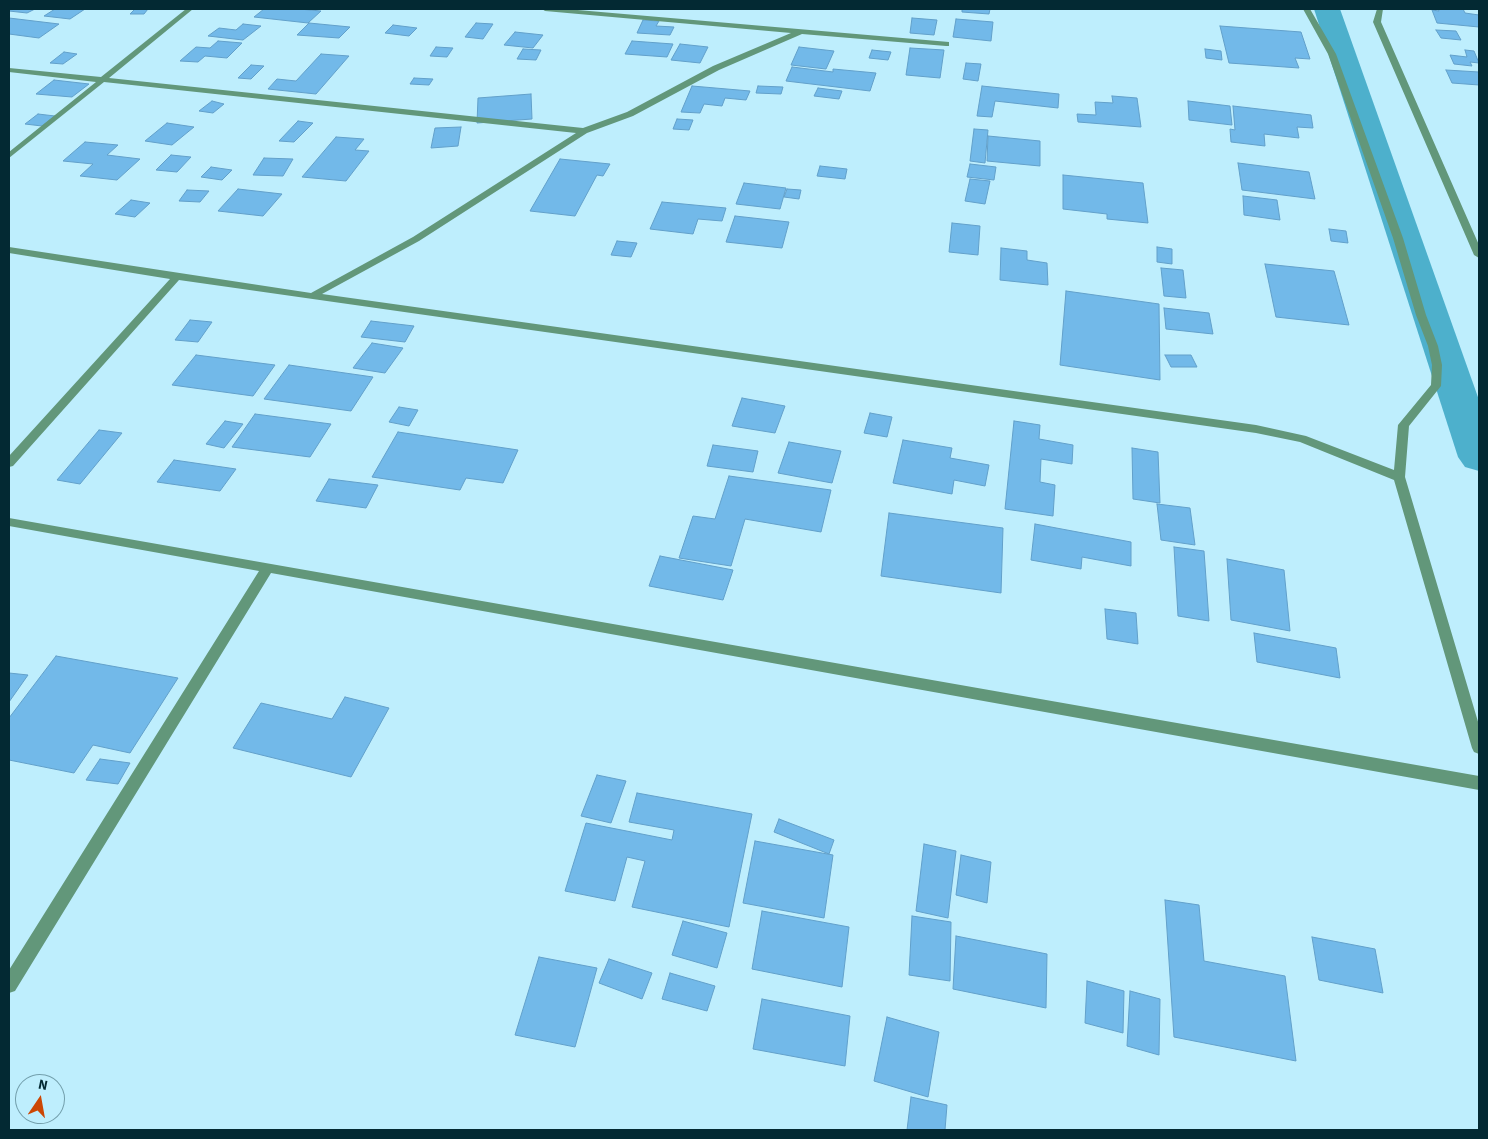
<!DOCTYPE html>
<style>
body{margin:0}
#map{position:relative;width:1488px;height:1139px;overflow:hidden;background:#beeefd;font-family:"Source Sans 3",sans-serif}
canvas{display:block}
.frame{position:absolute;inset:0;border:10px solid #032933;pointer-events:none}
.north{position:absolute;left:15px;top:1074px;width:50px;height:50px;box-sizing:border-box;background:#beeefd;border:1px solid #739fac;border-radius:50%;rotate:12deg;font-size:14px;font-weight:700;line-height:20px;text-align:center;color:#032933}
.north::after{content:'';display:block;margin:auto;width:18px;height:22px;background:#cc4704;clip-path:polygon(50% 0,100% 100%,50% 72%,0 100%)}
</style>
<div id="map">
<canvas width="1488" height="1139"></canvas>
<div class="frame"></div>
<div class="north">N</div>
</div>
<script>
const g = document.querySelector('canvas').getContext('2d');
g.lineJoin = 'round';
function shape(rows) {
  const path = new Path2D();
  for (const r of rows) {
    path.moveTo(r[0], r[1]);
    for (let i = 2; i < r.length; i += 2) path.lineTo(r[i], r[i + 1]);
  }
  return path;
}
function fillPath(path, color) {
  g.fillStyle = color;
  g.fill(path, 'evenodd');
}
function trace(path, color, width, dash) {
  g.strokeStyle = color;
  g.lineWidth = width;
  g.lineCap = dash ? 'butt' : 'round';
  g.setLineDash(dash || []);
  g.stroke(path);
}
fillPath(shape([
 [1314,9,1340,9,1479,400,1479,471,1465,467,1458,457,1314,9]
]), '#4db0cc');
const building = shape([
 [9,9,35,9,27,13,9,11,9,9],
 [55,9,85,9,70,19,44,16,55,9],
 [135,9,148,9,144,14,130,14,135,9],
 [264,9,299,9,321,11,308,23,254,17,264,9],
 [962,9,990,9,989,14,962,12,962,9],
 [1438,9,1463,9,1465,13,1479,15,1479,27,1437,23,1432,10,1439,11,1438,9],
 [9,18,59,24,39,38,9,34,9,18],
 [912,18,937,20,934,35,910,33,912,18],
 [956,19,993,22,991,41,953,37,956,19],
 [643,20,659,21,656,26,674,27,670,35,637,33,643,20],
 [309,23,350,27,339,38,297,35,309,23],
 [476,23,493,24,483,39,465,37,476,23],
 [243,24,261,26,243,40,208,36,219,28,236,30,243,24],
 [393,25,417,28,409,36,385,33,393,25],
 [1220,26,1301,32,1310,59,1295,58,1299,68,1229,63,1220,26],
 [1436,30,1456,31,1461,40,1441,38,1436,30],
 [515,32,543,35,533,48,504,45,515,32],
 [218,41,242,43,227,58,205,56,198,62,180,61,196,47,210,48,218,41],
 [632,41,673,44,667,57,625,54,632,41],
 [680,44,708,47,700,63,671,60,680,44],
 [436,47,453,48,447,57,430,56,436,47],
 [799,47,834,51,826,69,791,65,799,47],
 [910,48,944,50,940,78,906,75,910,48],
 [523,49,541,50,536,60,517,59,523,49],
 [1205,49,1221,51,1222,60,1206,58,1205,49],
 [872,50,891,52,888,60,869,58,872,50],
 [1465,50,1474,51,1479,63,1470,62,1472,66,1454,64,1450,55,1467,57,1465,50],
 [64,52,77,54,63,64,50,63,64,52],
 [321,54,349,56,316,94,268,89,277,79,296,81,321,54],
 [966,63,981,64,978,81,963,79,966,63],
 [251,65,264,66,251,79,238,78,251,65],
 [792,67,833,72,833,69,876,73,870,91,786,81,792,67],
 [1446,70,1479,72,1479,85,1452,83,1446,70],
 [414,78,433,79,429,85,410,84,414,78],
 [54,80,89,84,72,97,36,94,54,80],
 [692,86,750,91,746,100,725,98,722,106,704,104,700,113,681,112,692,86],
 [758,86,783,87,781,94,756,93,758,86],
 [982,86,1059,94,1058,108,995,101,992,117,977,116,982,86],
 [818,88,842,91,839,99,814,96,818,88],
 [531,94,532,119,477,123,478,98,531,94],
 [1112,96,1137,98,1141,127,1078,122,1077,114,1096,115,1095,102,1113,103,1112,96],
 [212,101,224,104,213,113,199,111,212,101],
 [1188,101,1230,106,1232,125,1189,120,1188,101],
 [1233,106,1311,115,1313,128,1297,127,1299,138,1264,134,1265,146,1231,142,1230,129,1235,130,1233,106],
 [38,114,55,116,42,126,25,124,38,114],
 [677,119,693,120,689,130,673,129,677,119],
 [298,121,313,123,294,142,279,141,298,121],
 [167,123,194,127,172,145,145,141,167,123],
 [461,127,458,146,431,148,435,128,461,127],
 [974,129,988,130,985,163,970,161,974,129],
 [988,136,1040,141,1040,166,987,161,988,136],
 [336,137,364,139,355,150,369,151,346,181,302,177,336,137],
 [85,142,118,145,107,155,140,159,117,180,80,176,93,164,63,161,85,142],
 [171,155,191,157,177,172,156,170,171,155],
 [264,158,293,159,283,176,253,175,264,158],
 [560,159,610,164,603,176,597,175,575,216,530,211,560,159],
 [1238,163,1309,172,1315,199,1242,190,1238,163],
 [970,164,996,167,994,180,967,177,970,164],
 [820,166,847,169,845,179,817,176,820,166],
 [211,167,232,170,222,180,201,177,211,167],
 [1063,175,1143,183,1148,223,1107,219,1107,214,1063,209,1063,175],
 [970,179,990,181,985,204,965,201,970,179],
 [744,183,786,188,780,209,736,204,744,183],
 [238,189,282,194,263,216,218,211,238,189],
 [787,189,801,190,799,199,784,197,787,189],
 [187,190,209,191,200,202,179,201,187,190],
 [1243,196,1277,200,1280,220,1244,215,1243,196],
 [131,200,150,203,135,217,115,214,131,200],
 [662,202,726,208,722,221,698,219,693,234,650,229,662,202],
 [735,216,789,222,782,248,726,242,735,216],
 [952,223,980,226,978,255,949,252,952,223],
 [1329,229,1346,231,1348,243,1331,241,1329,229],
 [617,241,637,243,631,257,611,255,617,241],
 [1157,247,1172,249,1172,264,1157,262,1157,247],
 [1001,248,1027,251,1027,260,1047,263,1048,285,1000,280,1001,248],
 [1265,264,1334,271,1349,325,1276,317,1265,264],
 [1161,268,1183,270,1186,298,1164,296,1161,268],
 [1066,291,1159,304,1160,380,1060,365,1066,291],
 [1164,308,1209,313,1213,334,1166,329,1164,308],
 [190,320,212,322,198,342,175,340,190,320],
 [371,321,414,326,405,342,361,337,371,321],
 [372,343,403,348,385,373,353,368,372,343],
 [196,355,275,365,253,396,172,385,196,355],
 [1165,355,1191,355,1197,367,1171,367,1165,355],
 [289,365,373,377,351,411,264,399,289,365],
 [742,398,785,406,775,433,732,426,742,398],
 [399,407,418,410,409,426,389,422,399,407],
 [870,413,892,417,887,437,864,433,870,413],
 [255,414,331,424,310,457,232,447,255,414],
 [225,421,243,424,224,448,206,444,225,421],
 [1014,421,1040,425,1039,439,1073,445,1072,464,1041,459,1040,482,1055,485,1053,516,1005,509,1014,421],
 [99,430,122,433,80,484,57,480,99,430],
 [398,432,518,450,503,483,466,478,460,490,372,477,398,432],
 [903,440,952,448,950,458,989,465,985,486,954,480,952,494,893,483,903,440],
 [789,442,841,451,832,483,778,473,789,442],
 [713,445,758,451,753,472,707,466,713,445],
 [1132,448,1158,452,1160,503,1133,499,1132,448],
 [174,460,236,469,220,491,157,482,174,460],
 [729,476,831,490,821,532,745,519,731,566,679,558,693,516,715,519,729,476],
 [329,479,378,485,366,508,316,501,329,479],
 [1157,504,1190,508,1195,545,1161,540,1157,504],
 [889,513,1003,528,1001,593,881,576,889,513],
 [1035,524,1131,542,1131,566,1082,557,1081,569,1031,560,1035,524],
 [1174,547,1204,551,1209,621,1178,616,1174,547],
 [660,556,733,570,723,600,649,586,660,556],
 [1227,559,1284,570,1290,631,1231,620,1227,559],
 [1105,609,1136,613,1138,644,1107,639,1105,609],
 [1254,633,1336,648,1340,678,1257,662,1254,633],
 [56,656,178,678,130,753,93,745,74,773,9,760,9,718,56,656],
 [9,673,28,675,9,702,9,673],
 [345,697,389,708,351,777,233,748,261,703,332,719,345,697],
 [100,759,130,763,118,784,86,780,100,759],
 [597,775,626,781,611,823,581,816,597,775],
 [637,793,752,814,729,927,632,907,645,861,627,857,615,901,565,891,586,823,672,840,674,830,629,822,637,793],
 [779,819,834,840,829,854,774,832,779,819],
 [755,841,833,855,824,918,743,903,755,841],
 [924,844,956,851,948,918,916,911,924,844],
 [961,855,991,862,987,903,956,895,961,855],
 [1165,900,1199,905,1204,961,1285,976,1296,1061,1174,1037,1165,900],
 [762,911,849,927,842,987,752,969,762,911],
 [912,916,951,922,950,981,909,975,912,916],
 [683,921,727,933,717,968,672,955,683,921],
 [956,936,1047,954,1046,1008,953,989,956,936],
 [1312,937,1375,949,1383,993,1319,980,1312,937],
 [539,957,597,968,575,1047,515,1035,539,957],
 [609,959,652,973,642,999,599,983,609,959],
 [670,973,715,986,707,1011,662,999,670,973],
 [1087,981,1124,991,1123,1033,1085,1023,1087,981],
 [1130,991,1160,999,1159,1055,1127,1046,1130,991],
 [762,999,850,1016,845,1066,753,1049,762,999],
 [887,1017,939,1032,928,1097,874,1081,887,1017],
 [911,1097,947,1105,945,1130,907,1130,911,1097]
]);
fillPath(building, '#72b9e9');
trace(building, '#62a0ca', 1);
fillPath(shape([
 [186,9,193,9,109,78,583,128,627,112,713,66,791,33,545,11,542,9,566,9,949,42,949,46,946,46,802,34,719,70,633,116,587,133,419,241,322,294,1256,425,1306,436,1394,470,1398,425,1431,385,1432,365,1428,346,1416,315,1393,238,1328,54,1303,9,1310,9,1336,54,1403,238,1426,315,1438,346,1442,365,1441,386,1409,426,1405,477,1479,725,1479,754,1474,752,1472,748,1394,480,1300,442,1256,433,179,280,13,466,9,467,9,456,170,279,9,253,9,247,311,293,413,237,576,133,104,82,9,158,9,152,96,82,9,72,9,68,101,77,186,9],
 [1377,9,1383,9,1381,22,1479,245,1479,258,1474,255,1373,22,1377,9],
 [9,518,1479,776,1479,790,271,573,15,991,9,993,9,970,259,571,9,526,9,518]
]), '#62977a');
</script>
